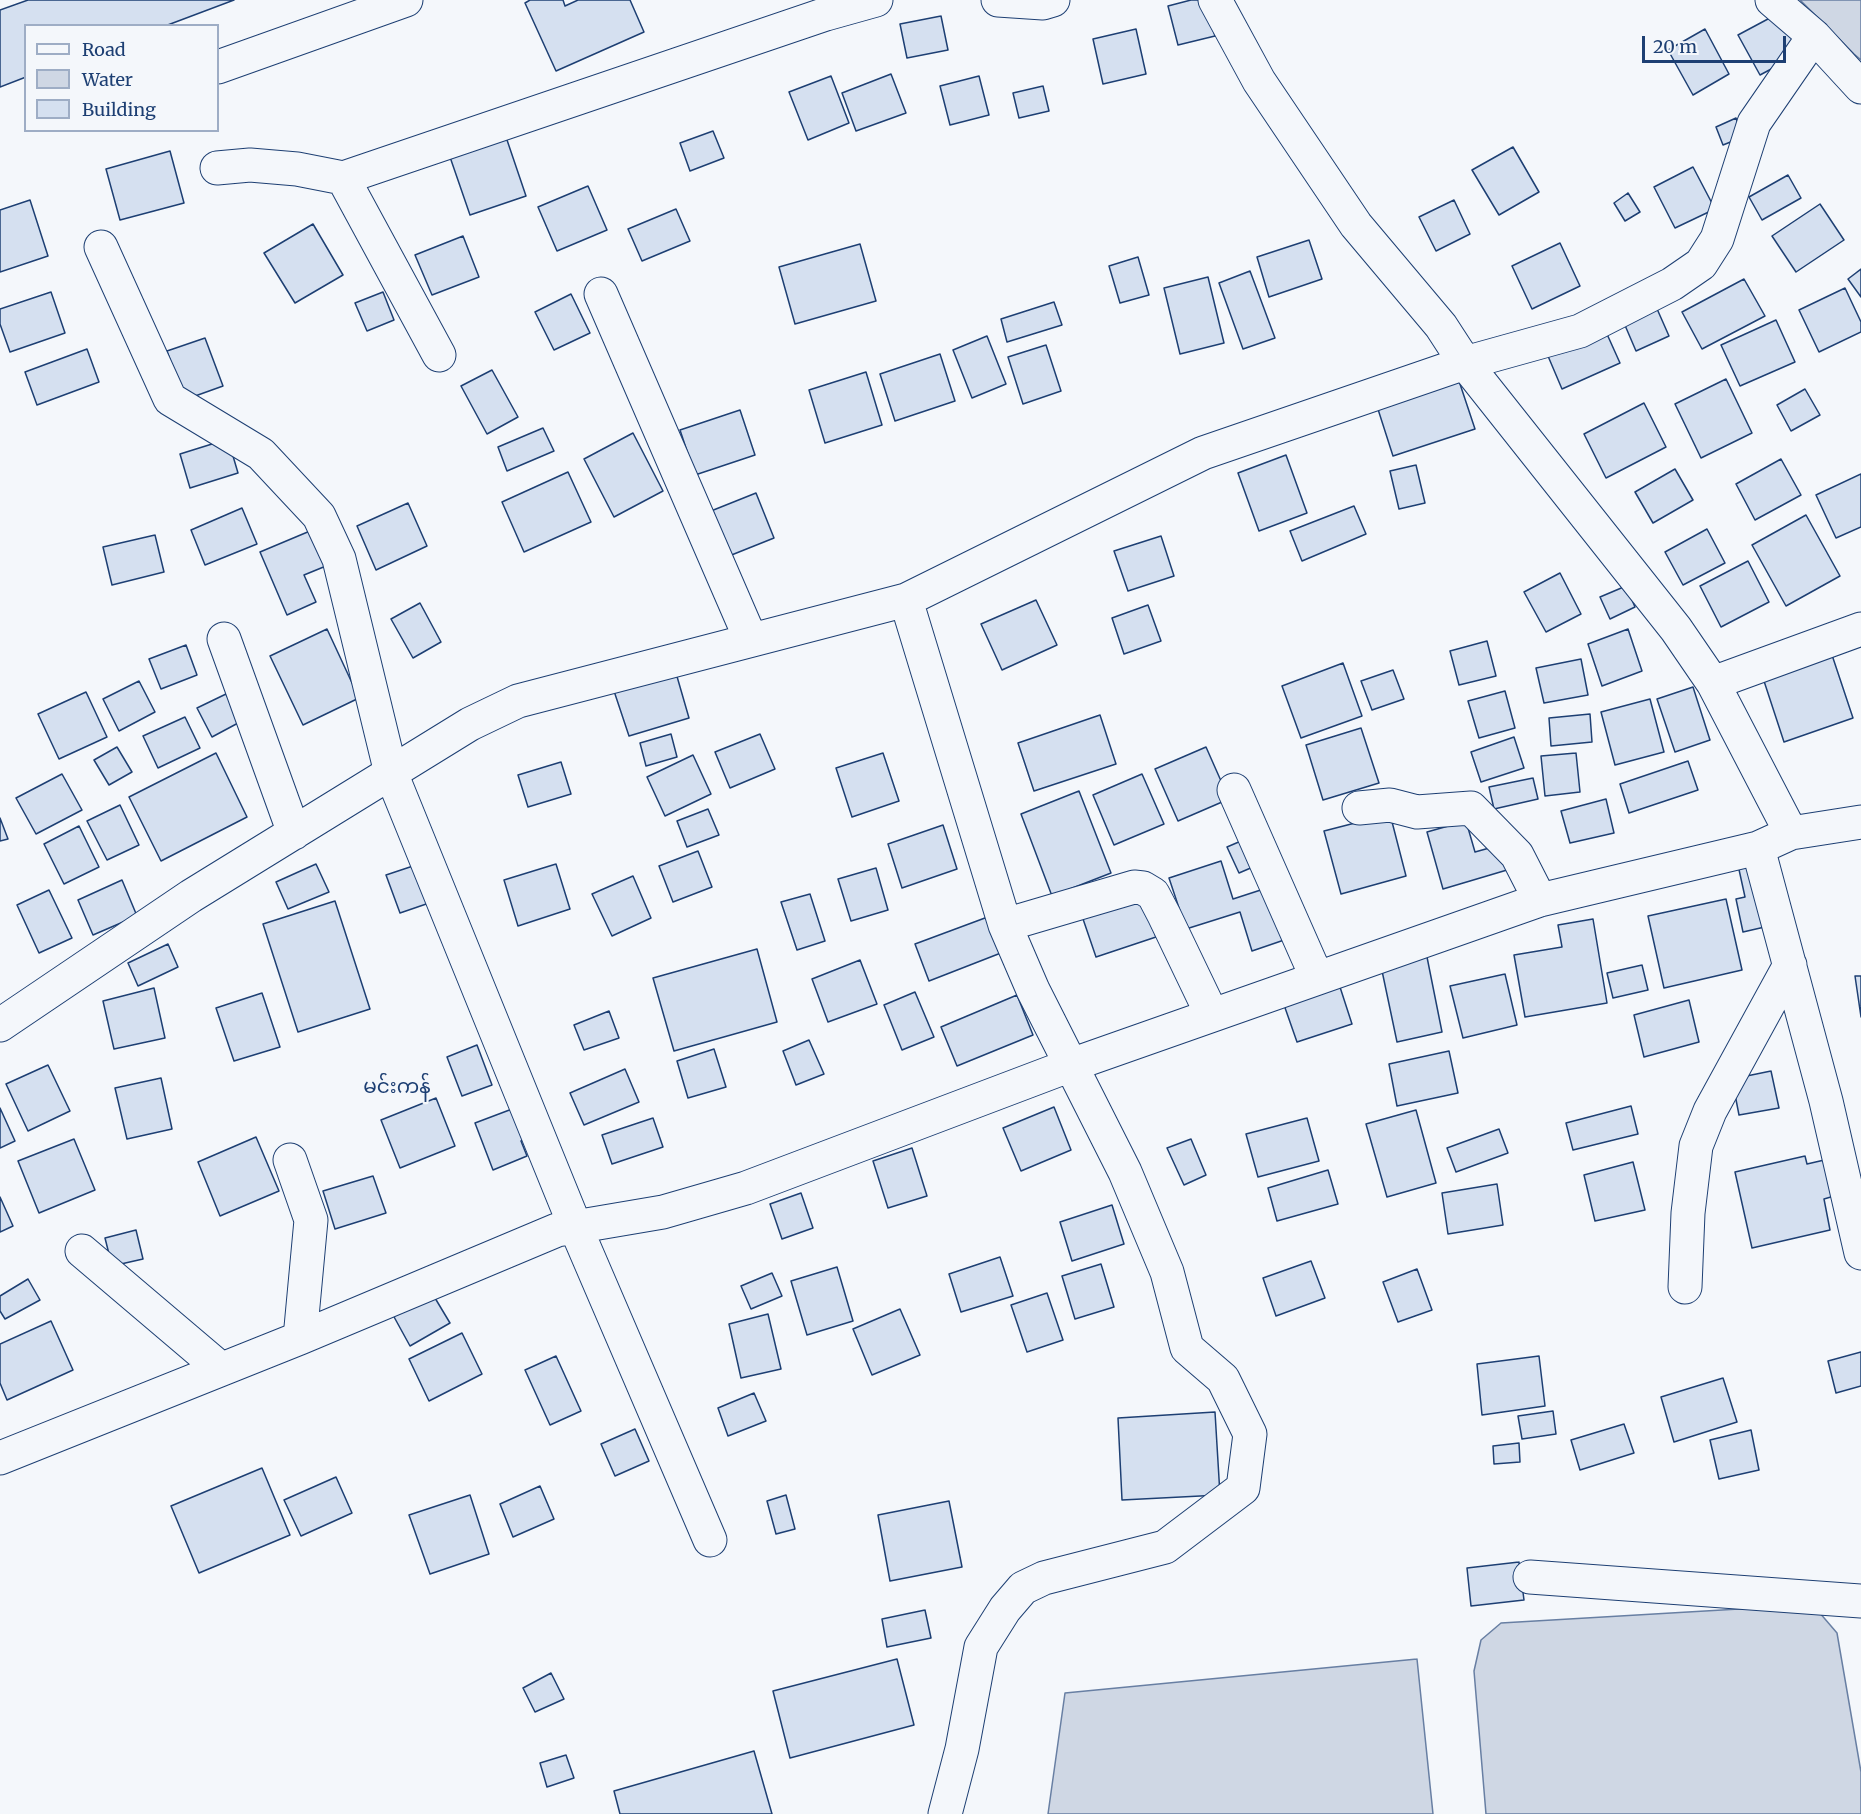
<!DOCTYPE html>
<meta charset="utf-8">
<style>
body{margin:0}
#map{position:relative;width:1861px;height:1814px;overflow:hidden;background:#f4f7fb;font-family:Merriweather,serif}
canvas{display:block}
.legend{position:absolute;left:24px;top:24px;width:195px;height:108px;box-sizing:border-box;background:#f4f7fb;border:2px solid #9eadc5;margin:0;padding:8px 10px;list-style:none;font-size:18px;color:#1d3f73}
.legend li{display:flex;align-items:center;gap:12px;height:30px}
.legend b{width:30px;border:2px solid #9eadc5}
.scale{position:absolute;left:1642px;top:36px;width:144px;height:27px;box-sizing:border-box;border:3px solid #1d3f73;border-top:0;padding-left:8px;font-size:18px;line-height:21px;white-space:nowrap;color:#1d3f73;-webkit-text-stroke:4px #f4f7fb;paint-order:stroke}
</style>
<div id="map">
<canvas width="1861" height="1814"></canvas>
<ul class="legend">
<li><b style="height:8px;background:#f4f7fb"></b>Road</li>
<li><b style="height:16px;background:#cfd7e4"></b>Water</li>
<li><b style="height:16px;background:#d5e0f0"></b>Building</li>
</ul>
<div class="scale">20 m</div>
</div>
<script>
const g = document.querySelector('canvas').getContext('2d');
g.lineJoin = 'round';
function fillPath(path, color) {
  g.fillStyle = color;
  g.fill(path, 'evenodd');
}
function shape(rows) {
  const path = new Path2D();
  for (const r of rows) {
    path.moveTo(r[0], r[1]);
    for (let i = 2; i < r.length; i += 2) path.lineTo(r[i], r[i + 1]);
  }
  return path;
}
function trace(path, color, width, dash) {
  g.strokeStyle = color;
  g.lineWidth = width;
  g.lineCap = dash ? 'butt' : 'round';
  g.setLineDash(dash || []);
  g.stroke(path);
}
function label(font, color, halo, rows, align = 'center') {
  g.font = font + ' Merriweather,"Noto Sans Myanmar",serif';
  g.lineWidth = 4.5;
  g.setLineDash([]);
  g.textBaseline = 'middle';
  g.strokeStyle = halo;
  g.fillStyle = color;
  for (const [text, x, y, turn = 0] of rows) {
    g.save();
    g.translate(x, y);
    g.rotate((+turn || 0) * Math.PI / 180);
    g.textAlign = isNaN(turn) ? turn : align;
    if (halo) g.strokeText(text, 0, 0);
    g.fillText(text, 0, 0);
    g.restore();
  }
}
const water = shape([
 [1800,0,1861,0,1861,60,1854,54,1800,0],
 [1790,1606,1819,1612,1837,1633,1861,1772,1861,1814,1486,1814,1474,1671,1481,1640,1501,1623,1790,1606],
 [1417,1659,1433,1814,1048,1814,1065,1693,1417,1659]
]);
fillPath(water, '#cfd7e4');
trace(water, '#687fa3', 1.5);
const building = shape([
 [28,0,234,0,165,26,26,26,26,77,0,87,0,10,28,0],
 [530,0,563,0,565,6,578,0,630,0,644,32,556,71,525,3,530,0],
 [1191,0,1205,0,1215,36,1178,45,1168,6,1191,0],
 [1781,12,1803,52,1760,75,1738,35,1781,12],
 [941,16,948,50,907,58,900,24,941,16],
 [1136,29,1146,74,1103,84,1093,39,1136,29],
 [1705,29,1729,74,1693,95,1668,50,1705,29],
 [891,74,906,113,856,131,842,93,891,74],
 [831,76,849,123,808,140,789,92,831,76],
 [979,76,989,115,950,125,940,86,979,76],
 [1043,86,1049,111,1019,118,1013,93,1043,86],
 [1736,118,1743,137,1723,145,1716,127,1736,118],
 [713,131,724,158,690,171,680,143,713,131],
 [506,137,526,196,470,215,450,157,506,137],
 [1513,147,1539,192,1499,215,1472,170,1513,147],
 [170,151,184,203,120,220,106,169,170,151],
 [1693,167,1715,209,1675,228,1654,187,1693,167],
 [1788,175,1801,198,1762,220,1749,197,1788,175],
 [588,186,607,230,557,251,538,207,588,186],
 [1628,193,1640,212,1625,221,1614,203,1628,193],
 [30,200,48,256,0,272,0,210,30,200],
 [1454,200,1470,234,1436,251,1419,217,1454,200],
 [1820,204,1844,240,1796,272,1772,236,1820,204],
 [676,209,690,241,642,261,628,229,676,209],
 [313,224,343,275,295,303,264,253,313,224],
 [463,236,479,277,432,295,415,255,463,236],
 [1309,240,1322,279,1269,297,1257,257,1309,240],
 [1560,243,1580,286,1532,309,1512,266,1560,243],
 [860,244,876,301,795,324,779,267,860,244],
 [1138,257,1149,295,1120,303,1109,266,1138,257],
 [1861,269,1861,297,1848,279,1861,269],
 [1250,271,1275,338,1243,349,1219,283,1250,271],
 [1208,277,1224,343,1180,354,1164,288,1208,277],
 [1744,279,1765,316,1702,349,1682,312,1744,279],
 [1845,288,1861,322,1861,332,1819,352,1799,310,1845,288],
 [51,292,65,333,10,352,0,324,0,309,51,292],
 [383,292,394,320,367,331,355,303,383,292],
 [571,294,590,333,554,350,535,312,571,294],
 [1054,302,1062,325,1007,342,1001,319,1054,302],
 [1654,302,1669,336,1636,351,1621,316,1654,302],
 [1776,320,1795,362,1740,386,1721,345,1776,320],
 [1602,323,1620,363,1562,389,1545,349,1602,323],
 [987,336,1006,384,972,398,953,350,987,336],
 [205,338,223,386,184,400,167,351,205,338],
 [1046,345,1061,391,1023,404,1008,357,1046,345],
 [87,349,99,382,37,405,25,372,87,349],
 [940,354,955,401,895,421,880,374,940,354],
 [492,370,518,417,487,434,461,386,492,370],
 [866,372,882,425,825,443,809,390,866,372],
 [1457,375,1475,429,1393,456,1376,403,1457,375],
 [1726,379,1752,433,1701,458,1675,404,1726,379],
 [1805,389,1820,415,1791,431,1777,405,1805,389],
 [1644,403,1666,447,1606,478,1584,434,1644,403],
 [740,410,755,455,695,475,680,430,740,410],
 [543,428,554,451,507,471,498,447,543,428],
 [633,433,663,491,614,517,584,459,633,433],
 [228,439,238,473,190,488,180,454,228,439],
 [1286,455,1307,513,1259,531,1238,473,1286,455],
 [1781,459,1801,495,1755,520,1736,484,1781,459],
 [1416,465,1425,503,1399,509,1390,471,1416,465],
 [1675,469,1693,500,1653,523,1635,492,1675,469],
 [568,472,591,522,524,552,502,502,568,472],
 [1861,474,1861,527,1836,538,1816,495,1861,474],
 [756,493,774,538,724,558,706,513,756,493],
 [408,503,427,546,376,570,357,526,408,503],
 [1354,506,1366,534,1302,561,1290,531,1354,506],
 [242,508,257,544,205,565,191,530,242,508],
 [1806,515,1840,576,1786,606,1752,545,1806,515],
 [1707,529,1725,563,1683,585,1665,552,1707,529],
 [310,531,326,566,304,575,316,602,287,615,260,552,310,531],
 [155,535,164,572,112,585,103,547,155,535],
 [1161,536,1174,576,1128,591,1114,551,1161,536],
 [1748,561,1769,602,1721,627,1700,586,1748,561],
 [1560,573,1581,614,1546,632,1524,592,1560,573],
 [1626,586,1635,607,1610,619,1600,597,1626,586],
 [1036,600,1057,645,1002,670,981,624,1036,600],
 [420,603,441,642,413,658,391,619,420,603],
 [1148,605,1161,641,1124,654,1112,618,1148,605],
 [327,629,359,698,303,725,270,656,327,629],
 [1628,629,1642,671,1602,686,1588,644,1628,629],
 [1487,641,1496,676,1459,685,1450,651,1487,641],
 [186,645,197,675,161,689,149,659,186,645],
 [1832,655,1853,718,1784,742,1763,678,1832,655],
 [1581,659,1588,695,1544,703,1536,668,1581,659],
 [1343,663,1362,716,1301,738,1282,686,1343,663],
 [1393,670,1404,699,1372,710,1361,681,1393,670],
 [676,673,689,718,629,736,614,691,676,673],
 [139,681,155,712,119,731,103,699,139,681],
 [1693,687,1710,740,1675,752,1657,699,1693,687],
 [1505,691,1515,728,1479,738,1468,701,1505,691],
 [86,692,107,737,59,759,38,714,86,692],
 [226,694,240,722,212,737,197,708,226,694],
 [1650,699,1664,752,1615,765,1601,712,1650,699],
 [1590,714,1592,742,1551,746,1549,718,1590,714],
 [1100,715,1116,764,1034,791,1018,743,1100,715],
 [185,717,200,748,158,768,143,736,185,717],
 [1361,728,1379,783,1323,800,1306,745,1361,728],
 [671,734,677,757,646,766,640,743,671,734],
 [760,734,775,769,730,788,715,752,760,734],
 [1514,737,1524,768,1481,782,1471,752,1514,737],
 [117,747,132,772,109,785,94,760,117,747],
 [1206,747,1229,799,1178,821,1155,769,1206,747],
 [216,753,247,817,161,861,129,797,216,753],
 [883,753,899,801,852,817,836,768,883,753],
 [1576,753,1580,792,1545,796,1541,756,1576,753],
 [693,755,711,794,665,816,647,777,693,755],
 [1688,761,1698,790,1629,813,1620,784,1688,761],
 [561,762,571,794,528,807,518,775,561,762],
 [62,774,82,810,36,834,16,798,62,774],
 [1142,774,1164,824,1114,845,1093,795,1142,774],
 [1533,778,1538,799,1494,809,1489,787,1533,778],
 [1079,791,1111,873,1052,896,1021,814,1079,791],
 [1606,799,1614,833,1570,843,1561,811,1606,799],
 [120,805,139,845,107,860,87,821,120,805],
 [708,809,719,835,687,847,677,821,708,809],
 [1390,814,1406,876,1341,894,1324,831,1390,814],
 [0,818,8,839,0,841,0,818],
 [1466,821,1475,852,1500,845,1507,870,1443,889,1427,832,1466,821],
 [943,825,957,869,902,888,888,844,943,825],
 [79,826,99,867,64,884,44,844,79,826],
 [1248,838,1260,864,1239,873,1227,847,1248,838],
 [698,851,712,887,673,902,659,866,698,851],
 [1221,861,1233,899,1273,886,1290,938,1252,951,1240,912,1186,929,1169,878,1221,861],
 [1754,862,1769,926,1743,932,1736,899,1745,897,1738,865,1754,862],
 [422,863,435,901,400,913,386,875,422,863],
 [316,864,329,892,288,909,276,882,316,864],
 [556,864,570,909,518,926,504,880,556,864],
 [876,868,888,910,851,921,838,879,876,868],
 [633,876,651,918,612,936,592,894,633,876],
 [122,880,137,916,93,935,78,900,122,880],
 [49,890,72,938,39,953,17,905,49,890],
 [810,894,825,941,797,950,781,902,810,894],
 [1143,896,1156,937,1096,957,1082,916,1143,896],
 [1726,899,1742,970,1664,988,1648,916,1726,899],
 [335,901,370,1009,298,1032,263,924,335,901],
 [993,915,1006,951,929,981,915,944,993,915],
 [1593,919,1607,1003,1525,1017,1514,955,1562,947,1558,925,1593,919],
 [168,944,178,967,138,986,128,963,168,944],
 [757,949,777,1022,674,1051,653,978,757,949],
 [1427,957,1442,1032,1397,1042,1381,966,1427,957],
 [860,960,877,1004,828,1022,812,979,860,960],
 [1642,965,1648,990,1613,998,1607,973,1642,965],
 [1505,974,1517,1025,1463,1038,1450,986,1505,974],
 [1855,976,1861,976,1861,1017,1855,976],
 [1339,984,1352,1024,1297,1042,1283,1002,1339,984],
 [154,988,165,1038,114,1049,103,1001,154,988],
 [915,992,934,1037,902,1050,884,1005,915,992],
 [262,993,280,1047,234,1061,216,1008,262,993],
 [1017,995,1033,1035,957,1066,941,1027,1017,995],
 [1689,1000,1699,1042,1644,1057,1634,1015,1689,1000],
 [609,1011,619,1038,584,1050,574,1025,609,1011],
 [809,1040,824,1074,796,1085,783,1051,809,1040],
 [477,1045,492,1085,462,1096,447,1057,477,1045],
 [714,1049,726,1087,688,1098,677,1061,714,1049],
 [1449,1051,1458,1093,1397,1106,1389,1064,1449,1051],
 [48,1065,70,1111,28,1131,6,1084,48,1065],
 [625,1069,639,1102,584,1125,570,1093,625,1069],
 [1771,1071,1779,1108,1739,1115,1732,1079,1771,1071],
 [161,1078,172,1129,127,1139,115,1088,161,1078],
 [436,1098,455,1146,400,1168,381,1120,436,1098],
 [520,1106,532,1137,521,1141,527,1156,493,1170,475,1123,520,1106],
 [1631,1106,1638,1134,1573,1150,1566,1123,1631,1106],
 [1054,1107,1071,1150,1021,1171,1003,1128,1054,1107],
 [0,1108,15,1141,0,1148,0,1108],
 [1416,1110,1436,1183,1387,1197,1366,1124,1416,1110],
 [653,1118,663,1147,612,1164,602,1135,653,1118],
 [1307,1118,1319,1161,1258,1177,1246,1134,1307,1118],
 [1499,1129,1508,1153,1456,1172,1447,1148,1499,1129],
 [256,1137,279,1191,220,1216,198,1162,256,1137],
 [74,1139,95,1190,39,1213,18,1161,74,1139],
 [1191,1139,1206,1175,1184,1185,1167,1148,1191,1139],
 [912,1148,927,1196,888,1208,873,1161,912,1148],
 [1805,1156,1807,1164,1833,1158,1841,1194,1824,1199,1830,1230,1752,1248,1735,1172,1805,1156],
 [1633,1162,1645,1210,1595,1221,1584,1175,1633,1162],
 [1328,1170,1338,1204,1277,1221,1268,1188,1328,1170],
 [373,1176,386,1213,335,1229,323,1191,373,1176],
 [1497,1184,1503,1225,1448,1234,1442,1193,1497,1184],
 [801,1193,813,1228,782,1239,770,1204,801,1193],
 [0,1197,13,1226,0,1232,0,1197],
 [1112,1205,1124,1244,1072,1261,1060,1222,1112,1205],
 [136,1230,143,1259,112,1266,105,1238,136,1230],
 [1000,1257,1013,1296,961,1312,949,1274,1000,1257],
 [1311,1261,1325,1298,1276,1316,1263,1278,1311,1261],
 [1101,1264,1114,1307,1075,1319,1062,1276,1101,1264],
 [837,1267,853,1321,807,1335,791,1281,837,1267],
 [1417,1269,1432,1310,1398,1322,1383,1282,1417,1269],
 [772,1273,782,1296,751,1309,741,1286,772,1273],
 [28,1279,40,1300,5,1319,0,1311,0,1296,28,1279],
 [432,1293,450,1323,410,1346,393,1315,432,1293],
 [1047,1293,1063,1340,1027,1352,1011,1305,1047,1293],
 [900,1309,920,1355,872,1375,853,1329,900,1309],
 [768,1314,781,1369,741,1378,729,1324,768,1314],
 [51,1321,73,1370,7,1400,0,1383,0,1344,51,1321],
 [462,1333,482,1374,429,1401,409,1359,462,1333],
 [1861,1352,1861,1386,1836,1393,1828,1361,1861,1352],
 [556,1356,581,1411,550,1425,525,1370,556,1356],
 [1539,1356,1545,1406,1482,1415,1477,1364,1539,1356],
 [1723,1378,1737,1422,1674,1442,1661,1397,1723,1378],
 [754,1393,766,1421,728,1436,718,1408,754,1393],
 [1553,1411,1556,1434,1522,1439,1518,1416,1553,1411],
 [1215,1412,1220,1495,1122,1500,1118,1418,1215,1412],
 [1624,1424,1634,1453,1580,1470,1571,1440,1624,1424],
 [635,1429,649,1461,615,1476,601,1444,635,1429],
 [1751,1430,1759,1470,1719,1479,1710,1440,1751,1430],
 [1519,1443,1520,1462,1494,1464,1493,1446,1519,1443],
 [262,1468,290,1535,199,1573,171,1506,262,1468],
 [336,1477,352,1513,301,1536,284,1500,336,1477],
 [540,1486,554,1519,513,1537,500,1504,540,1486],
 [470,1495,489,1554,430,1574,409,1515,470,1495],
 [786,1495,795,1529,776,1534,767,1501,786,1495],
 [949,1501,962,1567,890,1581,878,1515,949,1501],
 [1519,1562,1524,1600,1471,1606,1467,1568,1519,1562],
 [925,1610,931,1638,887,1647,882,1619,925,1610],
 [897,1659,914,1725,790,1758,773,1691,897,1659],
 [551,1673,564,1699,535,1712,523,1688,551,1673],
 [754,1751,772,1814,620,1814,614,1791,754,1751],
 [566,1755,574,1778,547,1787,540,1763,566,1755]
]);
fillPath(building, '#d5e0f0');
trace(building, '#1d3f73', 1.5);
const minor = shape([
 [998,0,1043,3,1053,0],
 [1215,0,1259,81,1356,225,1441,326,1465,363,1676,629,1713,683,1791,833],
 [1772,0,1814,36,1861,87],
 [218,67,406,0],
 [217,168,250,165,297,169,343,178,826,14,876,0],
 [343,178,439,355],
 [101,247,170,399,261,454,319,516,339,559,391,773,575,1226,710,1540],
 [601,294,751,640],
 [906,600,1005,925,1033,990,1125,1172,1167,1272,1187,1348,1223,1379,1250,1434,1243,1488,1165,1547,1044,1578,1023,1588,1005,1609,981,1647,962,1749,945,1814],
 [224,639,294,833],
 [1713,683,1861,629],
 [1234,790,1317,978],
 [1359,808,1390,805,1417,812,1471,808,1517,855,1540,900],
 [1758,848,1826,1101,1861,1253],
 [1005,925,1134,887,1143,888,1153,894,1164,915,1212,1015],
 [0,1025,191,896,470,724,518,701,906,600,1203,453,1465,363,1580,331,1672,284,1701,264,1717,239,1754,123,1814,36],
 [290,1160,311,1220,300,1338],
 [82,1251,221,1369],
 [1685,1287,1688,1213,1696,1146,1710,1111,1790,965],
 [0,1458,300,1338,557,1230,663,1212,746,1188,1071,1065,1540,900,1758,848,1791,833,1861,822],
 [1530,1577,1861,1601]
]);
trace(minor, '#1d3f73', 35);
trace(minor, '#f4f7fb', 33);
label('20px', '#1d3f73', '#f4f7fb', [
 ["မင်းကန်",397,1087]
]);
</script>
